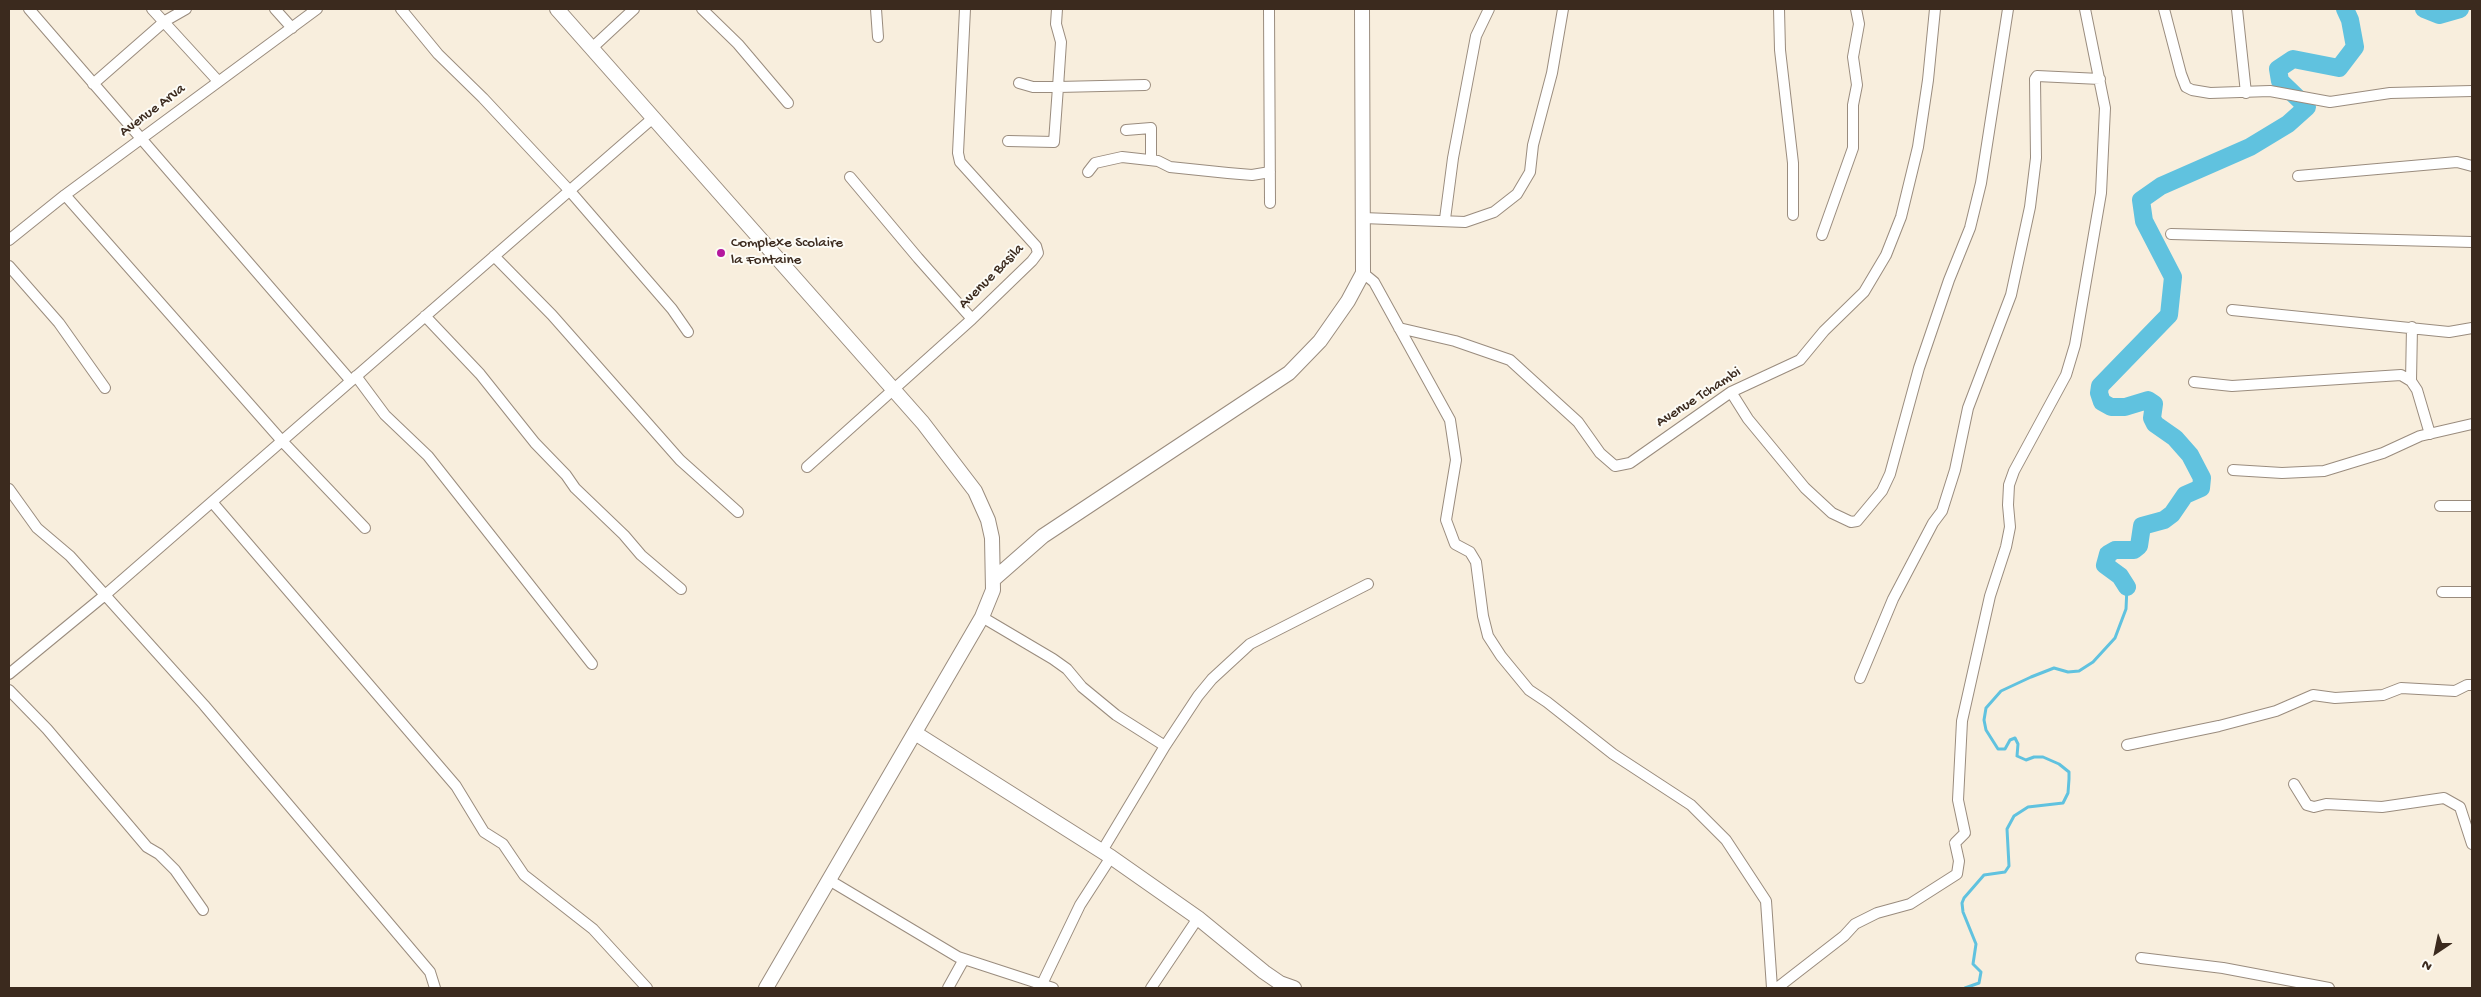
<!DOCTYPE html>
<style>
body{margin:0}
#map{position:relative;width:2481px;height:997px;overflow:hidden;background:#f8eedd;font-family:"Gochi Hand",sans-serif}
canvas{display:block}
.frame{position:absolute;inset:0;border:10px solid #3b2a1e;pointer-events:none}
.north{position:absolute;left:2411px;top:927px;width:50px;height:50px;-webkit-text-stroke:4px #fdfcf7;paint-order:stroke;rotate:214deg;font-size:14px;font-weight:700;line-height:20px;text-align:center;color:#3b2a1e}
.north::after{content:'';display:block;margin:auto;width:18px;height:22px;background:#3b2a1e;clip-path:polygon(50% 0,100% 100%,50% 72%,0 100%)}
</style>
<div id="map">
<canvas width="2481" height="997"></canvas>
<div class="frame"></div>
<div class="north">N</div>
</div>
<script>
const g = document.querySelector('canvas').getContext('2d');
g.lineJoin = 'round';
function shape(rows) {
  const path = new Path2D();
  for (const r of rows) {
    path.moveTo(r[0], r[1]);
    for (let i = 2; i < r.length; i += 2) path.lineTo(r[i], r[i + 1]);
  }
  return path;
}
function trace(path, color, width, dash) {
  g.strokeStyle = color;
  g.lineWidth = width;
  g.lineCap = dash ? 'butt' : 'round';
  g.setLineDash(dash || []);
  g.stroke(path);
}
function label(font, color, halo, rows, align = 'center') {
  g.font = font + ' "Gochi Hand",sans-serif';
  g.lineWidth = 4;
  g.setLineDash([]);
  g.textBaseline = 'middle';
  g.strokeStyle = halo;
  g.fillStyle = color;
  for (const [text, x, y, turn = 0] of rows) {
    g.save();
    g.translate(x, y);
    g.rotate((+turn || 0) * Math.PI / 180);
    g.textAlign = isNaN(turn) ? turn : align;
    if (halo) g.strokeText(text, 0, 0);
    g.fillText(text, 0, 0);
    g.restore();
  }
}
trace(shape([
 [1965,988,1979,983,1981,972,1973,964,1976,944,1963,912,1962,903,1964,898,1984,875,2005,872,2009,866,2007,829,2014,816,2028,807,2063,803,2068,793,2069,779,2069,772,2059,764,2043,757,2034,757,2026,760,2017,756,2018,744,2015,738,2010,740,2005,749,1998,749,1986,730,1984,720,1986,708,2001,691,2031,677,2054,668,2068,672,2079,671,2093,662,2115,638,2126,609,2127,587]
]), '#60c2df', 3);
trace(shape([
 [2424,9,2439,15,2460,9],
 [2127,587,2120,576,2105,565,2108,554,2115,550,2134,550,2139,546,2142,526,2164,520,2172,514,2185,495,2201,488,2202,478,2190,455,2175,438,2155,424,2152,418,2154,404,2148,400,2125,407,2111,407,2102,402,2099,393,2100,386,2169,315,2173,277,2144,221,2141,200,2161,186,2250,147,2288,124,2307,107,2280,81,2278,69,2293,59,2339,68,2355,47,2350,20,2345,9]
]), '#60c2df', 18);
const street = shape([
 [29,9,351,381],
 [152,9,218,81],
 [275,9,292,28],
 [401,9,438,54,483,98,569,190,672,309,688,332],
 [702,9,738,44,788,103],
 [876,9,878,37],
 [1269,9,1270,203],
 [1779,9,1780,50,1793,163,1793,215],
 [2164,9,2181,74,2186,87,2192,90,2210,93,2270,91,2330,102,2390,93,2472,91],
 [2237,9,2246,93],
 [592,48,634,9],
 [1019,83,1033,87,1058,87,1061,42,1056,24,1057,9],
 [93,84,165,21,186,9],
 [1126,130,1151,128,1151,160],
 [1008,141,1054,142,1058,87,1145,85],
 [1088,172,1095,163,1122,157,1158,161,1170,167,1228,173,1252,175,1270,172],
 [2298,176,2457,162,2472,166],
 [850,177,918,258,972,319],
 [65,195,282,441,365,528],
 [1363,218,1465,222,1494,212,1517,194,1530,172,1533,145,1552,73,1563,9],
 [1445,219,1453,158,1476,36,1489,9],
 [2171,234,2472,242],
 [1822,235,1853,148,1853,105,1857,85,1853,57,1859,24,1856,9],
 [9,240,65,195,317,9],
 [494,256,552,315,680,460,738,512],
 [9,266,59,323,105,388],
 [1363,273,1374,282,1450,420,1456,460,1446,520,1455,544,1470,552,1476,562,1483,616,1488,636,1501,656,1529,690,1547,702,1613,754,1691,805,1726,840,1766,901,1772,988],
 [2232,310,2449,332,2472,328],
 [425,316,480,374,535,443,566,475,575,488,624,535,641,555,681,589],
 [1399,328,1455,341,1510,360,1578,422,1600,453,1615,466,1630,463,1731,392,1800,360,1824,331,1864,292,1886,255,1901,217,1918,147,1928,80,1935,9],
 [356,376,385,415,428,456,592,664],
 [2411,381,2412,327],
 [2194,382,2232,386,2401,375,2411,381,2417,390,2430,434],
 [1731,392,1748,419,1805,488,1832,513,1851,522,1857,521,1882,491,1890,474,1919,368,1949,280,1970,228,1981,183,2008,9],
 [807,467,972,319,1032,261,1038,253,1036,246,960,162,958,153,965,9],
 [2233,470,2282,473,2324,471,2383,453,2420,436,2472,424],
 [9,489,37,528,70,556,204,705,430,972,435,988],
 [212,502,456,786,484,832,503,844,524,875,593,929,647,988],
 [2440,506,2472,506],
 [2442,592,2472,592],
 [982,617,1053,659,1067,669,1082,687,1116,715,1165,746],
 [9,674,105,595,653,118],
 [1860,678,1893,599,1933,523,1942,511,1955,470,1968,408,2011,295,2030,207,2036,158,2035,79,2037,76,2100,79],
 [9,690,47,729,147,847,159,854,175,870,203,910],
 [2127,745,2219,726,2276,711,2313,695,2335,698,2383,695,2401,688,2455,691,2467,685,2472,685],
 [2294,784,2307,805,2314,807,2326,804,2382,807,2444,798,2460,807,2472,844],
 [1102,851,1165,746,1198,696,1212,679,1250,644,1368,584],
 [829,880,958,957,1053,988],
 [2141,958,2223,968,2329,988],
 [1042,984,1080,905,1111,857],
 [948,988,963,961],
 [1151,988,1198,918],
 [1777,988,1844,936,1855,924,1877,913,1910,904,1957,874,1959,861,1955,843,1965,833,1958,800,1962,721,1990,596,2006,547,2010,527,2008,505,2009,485,2014,471,2066,375,2075,345,2101,193,2105,108,2085,9]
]);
const secondary = shape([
 [557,9,923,423,975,491,988,520,992,538,993,590,982,617,766,988],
 [994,579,1043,536,1289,373,1320,341,1348,301,1363,273,1362,9],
 [915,733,1111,857,1198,918,1264,972,1280,983,1294,988]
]);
trace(street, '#9a8c7e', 12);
trace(secondary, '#9a8c7e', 16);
trace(street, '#fff', 10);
trace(secondary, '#fff', 14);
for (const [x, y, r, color] of [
 [721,253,5,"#b5179e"]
]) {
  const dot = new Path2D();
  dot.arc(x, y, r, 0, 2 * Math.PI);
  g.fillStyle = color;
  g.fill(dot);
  trace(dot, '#fdfcf7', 2);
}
label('15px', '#3b2a1e', '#fdfcf7', [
 ["Avenue Arva",153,111,-37],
 ["Avenue Basila",992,277,-45],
 ["Avenue Tchambi",1699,398,-33]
]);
label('15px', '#3b2a1e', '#fdfcf7', [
 ["Complexe Scolaire",731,244],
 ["la Fontaine",731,261]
], 'left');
</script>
